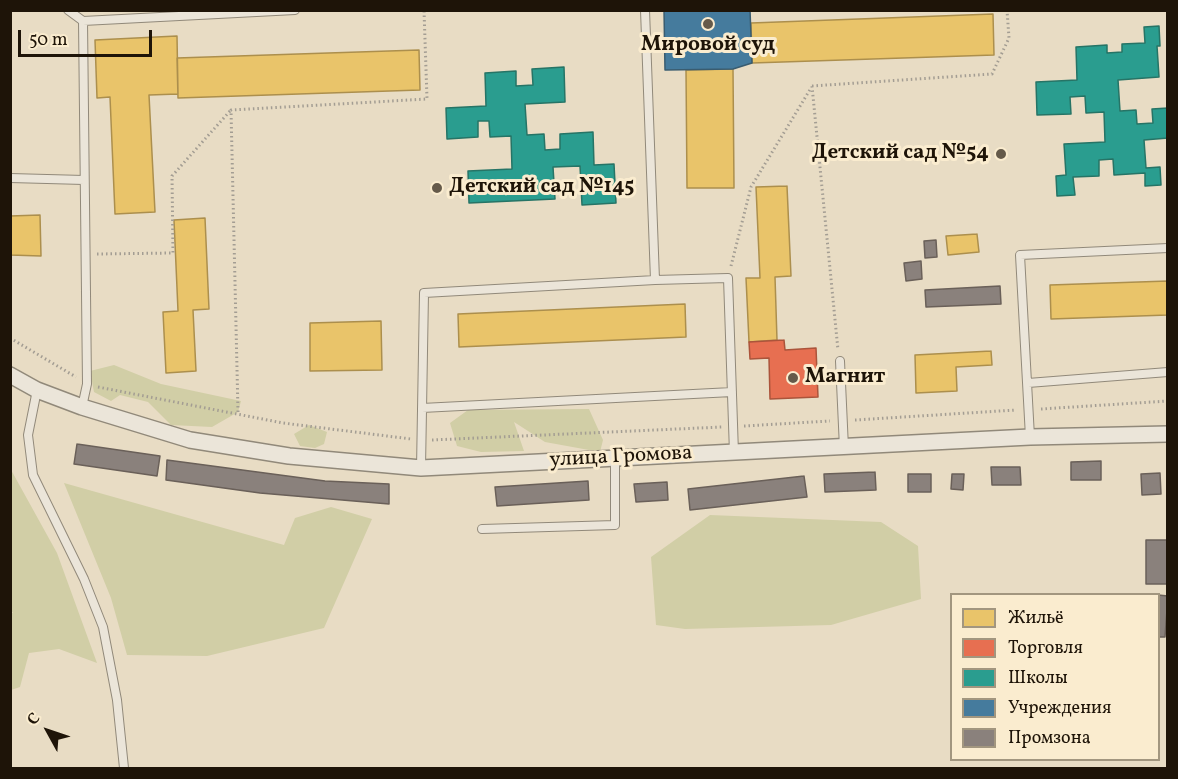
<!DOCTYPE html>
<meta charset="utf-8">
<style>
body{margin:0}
#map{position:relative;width:1178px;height:779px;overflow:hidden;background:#e8dcc4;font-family:Vollkorn,serif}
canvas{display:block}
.frame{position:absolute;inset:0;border:12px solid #1e1408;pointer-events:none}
.legend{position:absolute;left:950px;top:593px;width:210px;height:168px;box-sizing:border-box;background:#faeccf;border:2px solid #a2967f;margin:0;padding:8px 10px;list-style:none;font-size:18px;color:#1e1408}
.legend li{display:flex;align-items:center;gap:12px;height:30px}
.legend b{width:30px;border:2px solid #a2967f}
.north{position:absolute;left:18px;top:701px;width:60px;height:60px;-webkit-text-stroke:4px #faeccf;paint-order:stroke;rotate:310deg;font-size:16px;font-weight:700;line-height:24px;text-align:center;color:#1e1408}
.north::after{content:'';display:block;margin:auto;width:21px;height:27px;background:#1e1408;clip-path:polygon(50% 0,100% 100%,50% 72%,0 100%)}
.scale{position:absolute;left:18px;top:30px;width:134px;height:27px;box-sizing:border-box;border:3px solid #1e1408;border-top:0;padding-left:8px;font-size:18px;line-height:21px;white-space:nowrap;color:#1e1408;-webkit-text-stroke:4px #faeccf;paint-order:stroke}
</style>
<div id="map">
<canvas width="1178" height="779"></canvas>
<div class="frame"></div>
<ul class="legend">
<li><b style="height:16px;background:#e9c46a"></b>Жильё</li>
<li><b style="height:16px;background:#e76f51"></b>Торговля</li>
<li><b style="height:16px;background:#2a9d8f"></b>Школы</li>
<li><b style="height:16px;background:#457b9d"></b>Учреждения</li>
<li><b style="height:16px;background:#8a817c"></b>Промзона</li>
</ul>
<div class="north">С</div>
<div class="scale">50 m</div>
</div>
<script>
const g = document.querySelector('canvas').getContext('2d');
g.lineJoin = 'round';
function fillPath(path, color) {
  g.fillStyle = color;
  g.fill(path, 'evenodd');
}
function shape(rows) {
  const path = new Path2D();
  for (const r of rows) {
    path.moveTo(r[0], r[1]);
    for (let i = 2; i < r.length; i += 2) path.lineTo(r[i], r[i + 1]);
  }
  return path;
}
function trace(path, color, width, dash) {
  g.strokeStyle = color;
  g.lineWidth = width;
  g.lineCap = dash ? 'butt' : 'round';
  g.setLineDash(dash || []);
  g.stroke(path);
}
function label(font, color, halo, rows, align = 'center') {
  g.font = font + ' Vollkorn,serif';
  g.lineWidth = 6;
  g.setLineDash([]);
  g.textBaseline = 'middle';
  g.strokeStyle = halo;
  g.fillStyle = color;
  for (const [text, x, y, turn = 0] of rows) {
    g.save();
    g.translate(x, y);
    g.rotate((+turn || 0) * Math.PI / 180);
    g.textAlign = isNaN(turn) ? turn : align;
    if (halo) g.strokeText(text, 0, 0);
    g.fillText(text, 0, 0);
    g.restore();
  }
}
fillPath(shape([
 [114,365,161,384,241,401,238,412,212,427,171,425,148,402,120,395,111,401,94,392,90,371],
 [589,409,603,440,600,452,545,442,514,422,524,451,481,452,457,446,450,423,468,410],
 [309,425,327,432,324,444,315,448,300,446,294,434],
 [10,468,57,553,97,663,59,649,29,653,20,687,11,690,10,616,13,612,11,612],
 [64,483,284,545,295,518,331,507,372,519,324,628,207,656,127,655,111,598],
 [710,515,881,522,918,546,921,599,831,625,685,629,656,625,651,557]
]), '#d1cea6');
const homes = shape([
 [993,14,994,55,752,63,751,23,993,14],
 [177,36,178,94,149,95,155,212,115,214,110,97,97,98,95,40,177,36],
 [419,50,420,90,178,98,177,58,419,50],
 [733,69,734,188,687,188,686,70,733,69],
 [787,186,791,276,775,277,777,340,749,342,746,278,760,278,756,187,787,186],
 [40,215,41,256,10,255,10,216,40,215],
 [205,218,209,309,193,310,196,371,166,373,163,312,178,311,174,220,205,218],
 [977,234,979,252,948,255,946,236,977,234],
 [1168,281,1168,315,1051,319,1050,285,1168,281],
 [685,304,686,337,459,347,458,314,685,304],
 [381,321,382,370,310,371,310,323,381,321],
 [991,351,992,365,956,367,957,391,916,393,915,355,991,351]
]);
fillPath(homes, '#e9c46a');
trace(homes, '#ac8f4d', 1.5);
const shops = shape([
 [784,340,785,350,816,348,818,397,770,399,769,358,750,359,749,342,784,340]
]);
fillPath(shops, '#e76f51');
trace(shops, '#ab543b', 1.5);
const schools = shape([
 [1159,26,1160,46,1157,46,1159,77,1118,80,1120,111,1136,110,1137,124,1153,123,1152,109,1168,108,1168,138,1144,140,1146,168,1160,167,1161,185,1145,186,1145,173,1114,175,1113,159,1099,160,1099,176,1073,177,1075,195,1057,196,1056,176,1066,175,1064,144,1105,142,1104,112,1086,113,1085,96,1070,97,1071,114,1037,115,1036,82,1077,80,1076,47,1107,45,1107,53,1122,52,1122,44,1145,43,1144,27,1159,26],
 [564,67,565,102,525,104,527,135,544,134,545,150,560,149,560,134,593,132,594,165,614,164,616,203,582,205,580,166,553,167,555,199,469,203,468,171,512,169,511,136,490,137,489,121,478,121,478,137,447,139,446,108,486,106,485,73,516,71,516,86,533,85,532,69,564,67]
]);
fillPath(schools, '#2a9d8f');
trace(schools, '#267466', 1.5);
const public = shape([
 [664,10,750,10,752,63,733,69,665,70,664,10]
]);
fillPath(public, '#457b9d');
trace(public, '#395c70', 1.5);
const industry = shape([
 [936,240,937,257,925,258,924,241,936,240],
 [921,261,922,279,906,281,904,263,921,261],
 [1000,286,1001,304,926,307,925,290,1000,286],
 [77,444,160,456,157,476,74,464,77,444],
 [167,460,325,481,389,484,389,504,260,493,166,480,167,460],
 [1101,461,1101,480,1071,480,1071,462,1101,461],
 [991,467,1020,467,1021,485,992,485,991,467],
 [875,472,876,490,825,492,824,474,875,472],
 [1160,473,1161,494,1142,495,1141,474,1160,473],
 [908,474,931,474,931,492,908,492,908,474],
 [952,474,964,474,963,490,951,489,952,474],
 [804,476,807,497,690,510,688,489,804,476],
 [588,481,589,500,497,506,495,487,588,481],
 [667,482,668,500,636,502,634,484,667,482],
 [1146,540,1167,540,1167,584,1146,584,1146,540],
 [1158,595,1168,596,1165,637,1158,637,1158,595]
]);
fillPath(industry, '#8a817c');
trace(industry, '#6a6059', 1.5);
const lane = shape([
 [68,10,83,21,295,10],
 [645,10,655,280,728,278,734,453],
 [10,178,84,180],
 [840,361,844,448],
 [1028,383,1168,372],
 [37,390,28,435,33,475,84,579,103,627,117,700,124,768],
 [82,407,87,384,83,21],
 [422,408,732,392],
 [1030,437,1020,255,1168,248],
 [421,468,424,293,655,280],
 [482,529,615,525,615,459]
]);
const street = shape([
 [10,375,37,390,82,407,190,440,289,456,421,468,1030,437,1168,434]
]);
trace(lane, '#91897a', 10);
trace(street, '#91897a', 18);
trace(shape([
 [812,86,838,350],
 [812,86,992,74,1009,38,1007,10],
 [97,254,173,253,172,176,230,111],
 [731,266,751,187,811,88],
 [10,338,76,377],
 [98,387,283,423,411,439],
 [1041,409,1168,401],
 [238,412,231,110,427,99,424,10],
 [855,420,1016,410],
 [744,426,830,421],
 [432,440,722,427]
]), '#a39d93', 3, [1.5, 3]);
trace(lane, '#ebe5d9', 8);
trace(street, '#ebe5d9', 15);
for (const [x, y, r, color] of [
 [708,24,6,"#655a4a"],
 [1001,154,6,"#655a4a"],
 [437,188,6,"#655a4a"],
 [793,378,6,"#655a4a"]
]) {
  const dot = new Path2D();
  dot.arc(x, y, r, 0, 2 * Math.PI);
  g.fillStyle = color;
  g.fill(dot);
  trace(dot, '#faeccf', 2);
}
label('bold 21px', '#1e1408', '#faeccf', [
 ["Мировой суд",708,46,"center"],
 ["Детский сад №54",989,154,"right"],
 ["Детский сад №145",449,188],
 ["Магнит",805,378]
], 'left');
label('21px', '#1e1408', '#faeccf', [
 ["улица Громова",621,458,-3]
]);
</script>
